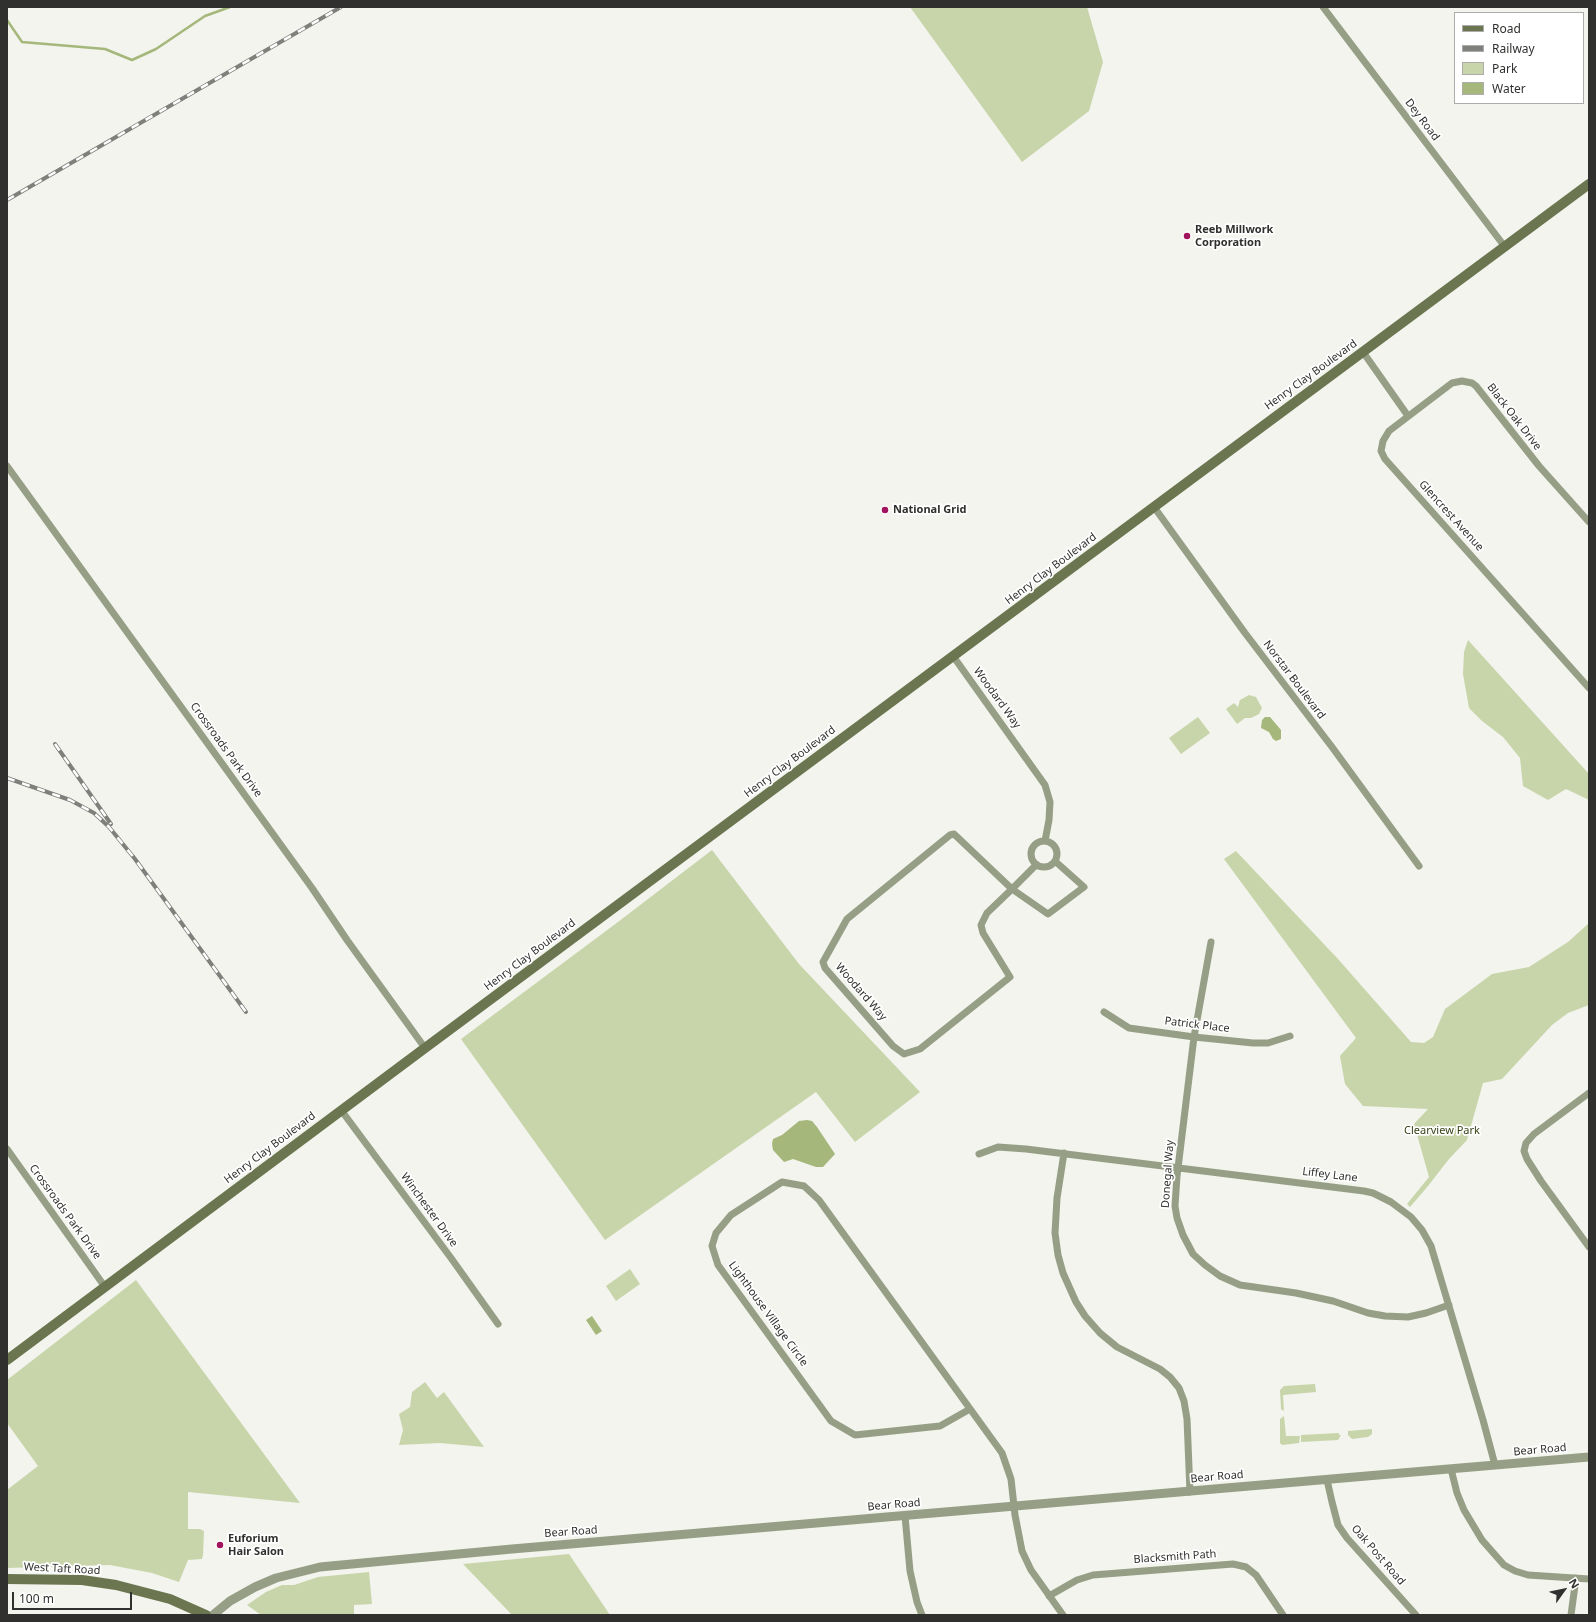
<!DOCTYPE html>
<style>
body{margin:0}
#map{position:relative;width:1596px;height:1622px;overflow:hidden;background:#f2f4ed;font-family:"Noto Sans",sans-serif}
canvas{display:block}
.frame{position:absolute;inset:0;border:8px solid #30312e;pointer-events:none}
.legend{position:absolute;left:1454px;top:12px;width:130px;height:92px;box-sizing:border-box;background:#fff;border:1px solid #acadab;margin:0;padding:5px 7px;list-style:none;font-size:12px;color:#30312e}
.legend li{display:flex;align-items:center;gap:8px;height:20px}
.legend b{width:20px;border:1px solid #acadab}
.north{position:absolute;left:1544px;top:1570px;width:40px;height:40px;-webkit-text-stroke:3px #fff;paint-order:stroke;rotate:57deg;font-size:11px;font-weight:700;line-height:16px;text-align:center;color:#30312e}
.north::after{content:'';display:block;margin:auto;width:14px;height:18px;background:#30312e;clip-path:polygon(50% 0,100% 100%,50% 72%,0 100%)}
.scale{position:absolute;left:12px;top:1592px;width:120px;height:18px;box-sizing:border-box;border:2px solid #30312e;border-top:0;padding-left:5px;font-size:12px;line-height:14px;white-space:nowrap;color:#30312e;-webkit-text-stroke:3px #fff;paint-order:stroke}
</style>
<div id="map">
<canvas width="1596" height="1622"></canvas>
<div class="frame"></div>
<ul class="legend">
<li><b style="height:5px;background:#6b7650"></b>Road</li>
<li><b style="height:5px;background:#7f807b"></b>Railway</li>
<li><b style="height:11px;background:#c8d5aa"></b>Park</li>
<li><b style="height:11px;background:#a5b77a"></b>Water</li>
</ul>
<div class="north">N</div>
<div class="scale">100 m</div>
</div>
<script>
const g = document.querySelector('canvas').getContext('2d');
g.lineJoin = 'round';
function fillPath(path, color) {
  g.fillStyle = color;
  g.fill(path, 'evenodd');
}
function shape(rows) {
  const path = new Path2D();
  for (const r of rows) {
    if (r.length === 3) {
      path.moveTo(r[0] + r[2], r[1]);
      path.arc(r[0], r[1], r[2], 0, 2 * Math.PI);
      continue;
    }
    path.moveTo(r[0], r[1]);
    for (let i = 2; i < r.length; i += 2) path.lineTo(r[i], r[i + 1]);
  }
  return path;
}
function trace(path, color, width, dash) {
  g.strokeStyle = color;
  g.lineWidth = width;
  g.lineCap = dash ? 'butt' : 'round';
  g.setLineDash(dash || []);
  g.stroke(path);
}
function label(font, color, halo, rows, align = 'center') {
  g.font = font + ' "Noto Sans",sans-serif';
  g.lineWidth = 3.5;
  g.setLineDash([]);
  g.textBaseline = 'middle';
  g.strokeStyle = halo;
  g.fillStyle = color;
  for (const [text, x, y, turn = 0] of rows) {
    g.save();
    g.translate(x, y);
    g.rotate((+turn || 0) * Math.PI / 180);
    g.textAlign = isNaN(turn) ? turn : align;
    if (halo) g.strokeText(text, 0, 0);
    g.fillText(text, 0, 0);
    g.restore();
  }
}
fillPath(shape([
 [910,7,1087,7,1103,62,1089,111,1022,162],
 [1468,640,1589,774,1589,800,1566,789,1548,800,1523,786,1520,758,1503,737,1482,721,1469,708,1463,674,1464,652],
 [1249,695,1256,697,1262,708,1259,714,1251,718,1245,718,1237,724,1226,709,1234,703,1238,707,1240,700],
 [1198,717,1210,733,1181,754,1169,738],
 [712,850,799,964,920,1092,855,1142,816,1092,605,1240,461,1039,618,922],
 [1236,851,1338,959,1411,1042,1424,1043,1433,1037,1445,1009,1492,974,1529,967,1568,942,1589,923,1589,1005,1568,1013,1552,1025,1502,1079,1483,1083,1467,1140,1449,1159,1428,1186,1410,1207,1407,1204,1429,1177,1414,1124,1428,1109,1363,1106,1345,1084,1340,1056,1356,1038,1224,859],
 [630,1269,640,1284,616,1301,606,1286],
 [136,1280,300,1503,188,1492,188,1529,200,1529,204,1531,203,1555,202,1559,188,1560,179,1582,152,1573,110,1565,7,1568,7,1490,38,1466,7,1423,7,1380],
 [425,1382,437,1398,444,1392,484,1447,440,1443,399,1445,403,1430,399,1414,410,1407,412,1392],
 [1315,1384,1316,1392,1283,1395,1284,1411,1281,1409,1280,1390,1284,1386],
 [1284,1416,1286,1436,1300,1436,1299,1443,1282,1445,1280,1443,1280,1419],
 [1372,1429,1372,1434,1368,1437,1352,1439,1348,1435,1348,1431],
 [1339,1433,1339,1435,1341,1435,1338,1440,1301,1442,1301,1435],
 [569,1554,610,1615,512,1615,463,1564],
 [369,1572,372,1604,354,1605,354,1615,261,1615,247,1605,266,1592,282,1585,294,1585,318,1577]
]), '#c8d5aa');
fillPath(shape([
 [1265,717,1270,717,1281,730,1281,739,1276,741,1273,739,1269,732,1261,728,1262,720],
 [807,1120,812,1121,817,1127,835,1154,823,1167,816,1167,793,1159,784,1162,773,1150,772,1144,773,1139,782,1135,799,1121],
 [592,1316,602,1331,596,1335,586,1320]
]), '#a5b77a');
trace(shape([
 [7,20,22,42,105,49,132,60,156,49,205,16,230,7]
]), '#a5b77a', 2.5);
trace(shape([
 [1323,7,1505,247],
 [1363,352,1408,416],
 [7,466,312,888,347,940,425,1048],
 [1154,507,1245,633,1332,747,1419,866],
 [1589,522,1539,466,1476,386,1472,383,1462,381,1452,383,1389,431,1383,441,1381,451,1385,459,1589,688],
 [953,656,1045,785,1050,802,1049,820,1045,841],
 [1044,854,13],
 [1036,865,1012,889,987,913,981,925,983,933,1010,977,920,1049,904,1054,893,1046,825,968,823,962,847,919,950,835,954,834,1012,889,1048,914,1084,887,1056,862],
 [1211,942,1194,1037,1177,1176,1175,1206,1177,1218,1183,1235,1193,1254,1205,1265,1220,1276,1240,1285,1296,1293,1333,1301,1368,1313,1385,1316,1408,1317,1426,1313,1449,1305],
 [1104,1012,1129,1028,1194,1037,1253,1043,1268,1043,1290,1036],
 [1589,1093,1534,1134,1526,1143,1524,1151,1527,1159,1541,1181,1589,1247],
 [341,1110,451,1258,498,1324],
 [7,1149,105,1287],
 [1064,1153,1057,1198,1055,1233,1058,1255,1063,1273,1076,1302,1085,1316,1100,1333,1117,1347,1160,1369,1170,1377,1179,1388,1184,1401,1187,1419,1190,1492],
 [979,1154,998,1147,1026,1149,1364,1191,1373,1193,1391,1202,1411,1217,1422,1230,1431,1246,1483,1420,1495,1465],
 [970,1409,940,1426,855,1435,831,1421,718,1265,712,1246,716,1233,731,1215,782,1182,804,1186,819,1200,1002,1453,1011,1479,1015,1515,1022,1551,1031,1570,1063,1615],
 [1451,1469,1457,1493,1464,1510,1482,1540,1504,1565,1515,1571,1528,1575,1589,1579],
 [1327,1480,1332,1502,1338,1525,1347,1538,1416,1615],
 [905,1516,910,1571,917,1602,922,1615],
 [1049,1596,1077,1580,1093,1575,1233,1564,1246,1567,1256,1575,1283,1615],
 [1571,1615,1576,1578]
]), '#969f85', 7);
trace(shape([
 [213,1615,230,1601,255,1587,276,1578,320,1567,512,1549,1589,1457]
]), '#969f85', 9);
trace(shape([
 [7,1360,425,1048,1589,184],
 [7,1579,82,1580,116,1585,170,1599,206,1615]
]), '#6b7650', 10);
const rail = shape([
 [7,200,341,7],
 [55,744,111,824],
 [7,778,70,800,94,813,109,827,135,859,246,1012]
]);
trace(rail, '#7f807b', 4);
trace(rail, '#fff', 2.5, [8]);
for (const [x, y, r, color] of [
 [1187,236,4,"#a1145d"],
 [885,510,4,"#a1145d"],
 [220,1545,4,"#a1145d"]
]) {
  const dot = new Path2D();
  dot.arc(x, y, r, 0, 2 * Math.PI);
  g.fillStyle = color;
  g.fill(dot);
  trace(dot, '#fff', 1.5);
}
label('11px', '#30312e', '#fff', [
 ["Dey Road",1422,120,53],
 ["Henry Clay Boulevard",1311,375,-36],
 ["Black Oak Drive",1514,417,52],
 ["Glencrest Avenue",1451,516,48],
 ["Henry Clay Boulevard",1051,569,-37],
 ["Norstar Boulevard",1294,680,53],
 ["Woodard Way",997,698,54],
 ["Crossroads Park Drive",226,750,54],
 ["Henry Clay Boulevard",790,762,-37],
 ["Henry Clay Boulevard",530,955,-37],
 ["Woodard Way",861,992,49],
 ["Patrick Place",1197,1025,7],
 ["Henry Clay Boulevard",270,1148,-37],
 ["Donegal Way",1168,1174,-86],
 ["Liffey Lane",1330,1175,7],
 ["Winchester Drive",429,1210,54],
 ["Crossroads Park Drive",65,1212,54],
 ["Lighthouse Village Circle",768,1314,54],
 ["Bear Road",1540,1450,-5],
 ["Bear Road",1217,1477,-5],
 ["Bear Road",894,1505,-5],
 ["Bear Road",571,1532,-4],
 ["Oak Post Road",1378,1555,49],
 ["Blacksmith Path",1175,1557,-4],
 ["West Taft Road",62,1569,3]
]);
label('bold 11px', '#30312e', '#fff', [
 ["Reeb Millwork",1195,230],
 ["Corporation",1195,243],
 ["National Grid",893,510],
 ["Euforium",228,1539],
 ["Hair Salon",228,1552]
], 'left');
label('11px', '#374215', '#fff', [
 ["Clearview Park",1442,1131]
]);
</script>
